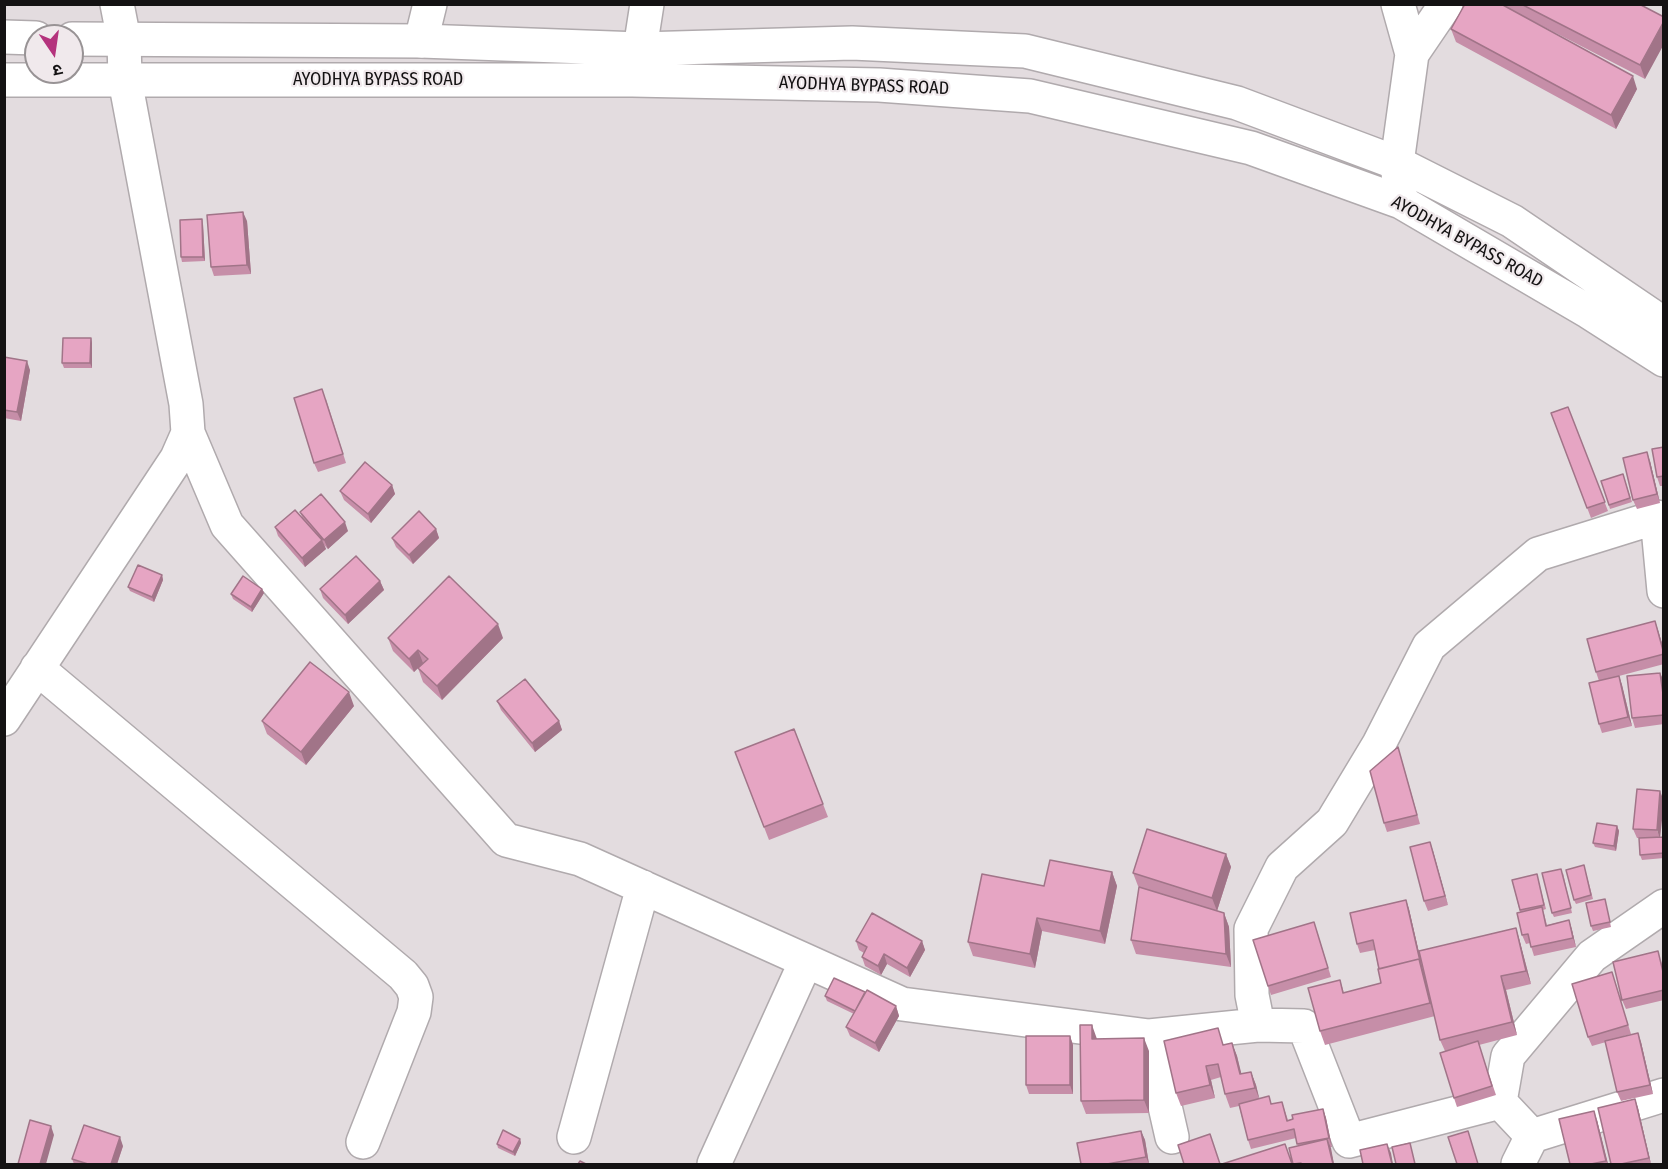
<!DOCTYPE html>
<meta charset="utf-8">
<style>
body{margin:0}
#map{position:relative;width:1668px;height:1169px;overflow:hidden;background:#e3dcdf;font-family:"Fira Sans Condensed","Noto Sans Devanagari",sans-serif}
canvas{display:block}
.frame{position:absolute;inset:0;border:6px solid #141213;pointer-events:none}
.north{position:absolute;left:24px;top:24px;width:60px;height:60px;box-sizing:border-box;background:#f0e9ec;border:2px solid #989395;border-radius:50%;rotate:167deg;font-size:16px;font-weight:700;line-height:24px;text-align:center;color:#141213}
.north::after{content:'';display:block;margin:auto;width:21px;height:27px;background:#b4337d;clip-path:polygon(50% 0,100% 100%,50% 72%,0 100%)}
</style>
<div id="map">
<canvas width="1668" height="1169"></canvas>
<div class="frame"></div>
<div class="north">उ</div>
</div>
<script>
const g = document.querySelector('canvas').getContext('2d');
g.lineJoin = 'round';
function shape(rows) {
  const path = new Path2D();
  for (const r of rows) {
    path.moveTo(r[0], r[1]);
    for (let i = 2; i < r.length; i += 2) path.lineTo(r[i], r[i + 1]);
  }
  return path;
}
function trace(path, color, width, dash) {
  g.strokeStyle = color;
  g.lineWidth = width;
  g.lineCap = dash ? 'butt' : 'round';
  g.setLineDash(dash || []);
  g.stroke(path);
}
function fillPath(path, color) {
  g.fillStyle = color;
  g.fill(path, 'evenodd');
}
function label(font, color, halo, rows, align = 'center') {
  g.font = font + ' "Fira Sans Condensed",sans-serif';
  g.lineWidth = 4.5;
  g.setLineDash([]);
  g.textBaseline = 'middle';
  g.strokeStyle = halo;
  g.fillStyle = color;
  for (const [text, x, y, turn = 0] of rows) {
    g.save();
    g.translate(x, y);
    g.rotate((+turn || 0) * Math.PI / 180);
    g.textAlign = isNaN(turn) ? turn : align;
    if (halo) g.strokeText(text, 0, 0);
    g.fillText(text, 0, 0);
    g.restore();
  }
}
const minor = shape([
 [117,4,124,40,125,80,186,404,188,433,227,525,506,840,580,859,902,1004,1149,1036,1258,1025,1304,1026,1349,1141,1500,1102],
 [1398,4,1412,54,1397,163,1400,191],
 [421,41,430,4],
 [640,49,647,4],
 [1412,54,1446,4],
 [1657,517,1664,591],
 [37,668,403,975,412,986,416,997,414,1012,363,1142],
 [4,719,177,458,188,433],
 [1258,1025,1252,995,1251,929,1282,867,1332,822,1379,744,1429,646,1538,554,1657,517,1664,519],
 [1149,1036,1172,1137],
 [1532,1136,1500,1102,1508,1056,1592,956,1664,906],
 [574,1137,643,887],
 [714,1164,806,961],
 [1518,1164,1532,1136,1664,1095]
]);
const major = shape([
 [4,37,36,38],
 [72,39,421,41,640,49,852,43,1025,51,1237,103,1397,163,1512,221,1664,324],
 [4,80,632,80,879,85,1030,96,1251,148,1401,202,1589,312,1664,360]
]);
trace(minor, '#b0aaad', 36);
trace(major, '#b0aaad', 36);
trace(minor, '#fff', 33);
trace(major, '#fff', 33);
fillPath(shape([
 [1465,4,1639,4,1645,79,1517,13,1637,89,1616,129,1456,42,1451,29],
 [247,221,251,274,214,276,211,267],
 [203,224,205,261,182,262,181,257],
 [91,338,92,343,92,368,64,368,62,363],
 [4,357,30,370,21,421,4,418],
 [326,399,346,463,318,472,314,463],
 [1568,407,1608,511,1591,518,1551,413],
 [1664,447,1664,486,1660,486,1657,477],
 [1650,461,1660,503,1637,509,1633,500],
 [1623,474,1632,502,1610,509,1601,481],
 [392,485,395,494,371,523,344,500,340,491],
 [300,512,348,531,328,549,324,545,326,549,305,567,278,536,275,527,302,517],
 [436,529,439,538,413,564,396,547,392,538],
 [162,575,163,580,154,602,130,591,128,587],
 [380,581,384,590,348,624,323,598,320,589],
 [262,589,264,593,252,612,233,599,231,594],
 [1655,621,1664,650,1664,664,1619,676,1622,685,1632,726,1602,733,1599,724,1599,681,1596,672],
 [388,638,503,638,442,700,423,682,418,668,423,663,414,672,393,651],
 [1664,681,1664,724,1635,728,1632,718],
 [497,701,559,721,562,730,535,752,501,710],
 [354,706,306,765,267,734,262,721],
 [794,729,828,817,769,840,735,752],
 [1401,757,1420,824,1387,832,1384,823],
 [1637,789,1660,837,1663,837,1664,858,1642,860,1640,855,1642,838,1637,838,1633,829],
 [1617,826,1619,831,1616,851,1595,847,1593,843],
 [1433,851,1448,905,1428,911,1424,901],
 [1226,854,1231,867,1217,911,1224,913,1229,927,1231,967,1136,954,1131,940,1139,887,1138,886,1133,873],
 [1584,865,1593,899,1576,904,1574,900],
 [1112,872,1117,886,1105,944,1042,931,1035,968,973,956,968,942,1044,886],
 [1563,873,1572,913,1554,917,1552,913],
 [1538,879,1546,909,1543,910,1547,925,1569,920,1572,930,1576,947,1534,956,1530,943,1526,944,1522,935,1520,912,1512,880],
 [1605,899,1611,927,1593,931,1591,926],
 [1406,900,1409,909,1423,970,1432,1003,1516,928,1520,942,1531,984,1506,990,1517,1035,1479,1045,1496,1095,1457,1107,1454,1098,1445,1051,1440,1040,1435,1016,1325,1045,1320,1031,1340,980,1344,993,1381,983,1375,950,1360,953,1357,944],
 [1317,931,1331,977,1271,995,1268,986],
 [856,941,922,941,925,950,910,977,887,964,881,975,865,966,862,957,864,953,859,950],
 [1661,961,1664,971,1664,1000,1626,1009,1622,1000],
 [1615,982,1631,1034,1624,1036,1641,1042,1653,1094,1621,1101,1617,1092,1606,1042,1592,1046,1588,1037],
 [825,996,896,1006,899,1016,879,1052,850,1036,846,1027,854,1014,827,1001],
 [1070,1036,1073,1045,1073,1094,1029,1094,1026,1085],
 [1097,1039,1149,1051,1149,1113,1086,1114,1081,1101],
 [1232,1043,1237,1056,1241,1074,1251,1072,1256,1085,1259,1099,1272,1104,1282,1102,1288,1120,1323,1109,1326,1118,1332,1147,1330,1147,1334,1164,1293,1164,1298,1146,1296,1138,1251,1149,1248,1140,1239,1106,1230,1108,1225,1094,1221,1077,1211,1080,1215,1098,1181,1106,1176,1093,1224,1045],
 [1635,1099,1638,1108,1651,1164,1611,1164],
 [1597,1120,1608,1164,1570,1164],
 [1141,1131,1145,1140,1149,1164,1081,1164],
 [520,1139,521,1143,515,1156,498,1148,497,1144],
 [123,1146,117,1164,74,1164,72,1159]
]), '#c68ea8');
fillPath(shape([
 [1664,21,1664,44,1645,79,1640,65],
 [1633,76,1637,89,1616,129,1611,115],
 [243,212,247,221,251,274,247,265],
 [202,219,203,224,205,261,203,257],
 [91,338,92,343,92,368,90,363],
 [27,361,30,370,21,421,17,412],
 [1647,452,1650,461,1660,503,1657,494],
 [392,485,395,494,371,523,368,514],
 [345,522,348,531,328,549,324,540],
 [436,529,439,538,413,564,409,555],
 [322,540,326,549,305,567,302,558],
 [162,575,163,580,154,602,152,597],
 [380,581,384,590,348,624,345,615],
 [262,589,264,593,252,612,251,607],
 [1655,621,1658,630,1664,650,1664,654],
 [498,624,503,638,442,700,437,686],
 [418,650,423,663,414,672,409,659],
 [1660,673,1664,681,1664,701],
 [1619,676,1622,685,1632,726,1628,717],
 [349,692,354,706,306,765,301,752],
 [559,721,562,730,535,752,532,743],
 [1660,791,1664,801,1660,839,1657,830],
 [1617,826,1619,831,1616,851,1614,846],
 [1430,842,1433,851,1448,905,1445,896],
 [1226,854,1231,867,1217,911,1212,898],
 [1112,872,1117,886,1105,944,1100,931],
 [1406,900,1409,909,1423,970,1420,961],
 [1224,913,1229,927,1231,967,1226,954],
 [1037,918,1042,931,1035,968,1030,954],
 [1569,920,1572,930,1576,947,1573,938],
 [1516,928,1520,942,1531,984,1526,971],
 [922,941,925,950,910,977,907,968],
 [884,954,887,964,881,975,878,966],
 [1419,959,1424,972,1435,1016,1430,1003],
 [1501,976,1506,990,1517,1035,1512,1022],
 [896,1006,899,1016,879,1052,875,1043],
 [1092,1025,1097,1039,1092,1039],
 [1638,1033,1641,1042,1653,1094,1650,1085],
 [1070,1036,1073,1045,1073,1094,1070,1085],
 [1144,1038,1149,1051,1149,1113,1144,1100],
 [1232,1043,1237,1056,1245,1088,1240,1074],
 [1206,1066,1211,1080,1215,1098,1210,1085],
 [1251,1072,1256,1085,1260,1101,1255,1088],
 [1635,1099,1638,1108,1651,1164,1649,1158],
 [1323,1109,1326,1118,1332,1147,1329,1138],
 [1594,1111,1597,1120,1608,1164,1606,1161],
 [51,1126,54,1135,46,1164,40,1164],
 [1141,1131,1145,1140,1149,1164,1146,1157],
 [120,1137,123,1146,117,1164,111,1164],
 [520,1139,521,1143,515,1156,513,1152],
 [1327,1139,1331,1148,1334,1164,1333,1164],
 [1387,1144,1391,1153,1393,1164,1392,1164]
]), '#a17488');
const building = shape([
 [1465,4,1501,4,1633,76,1611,115,1451,29,1465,4],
 [1521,4,1639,4,1664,17,1664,21,1640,65,1521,4],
 [243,212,247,265,211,267,207,215,243,212],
 [202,219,203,257,181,257,180,220,202,219],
 [63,338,91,338,90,363,62,363,63,338],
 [4,357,27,361,17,412,4,410,4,357],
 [322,389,343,454,314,463,294,398,322,389],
 [1568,407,1605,502,1587,508,1551,413,1568,407],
 [1664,447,1664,476,1657,477,1652,449,1664,447],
 [1647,452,1657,494,1633,500,1623,458,1647,452],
 [365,462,392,485,368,514,340,491,365,462],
 [1623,474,1630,498,1609,505,1601,481,1623,474],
 [321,494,345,522,324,540,300,512,321,494],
 [295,510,322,540,302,558,275,527,295,510],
 [419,511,436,529,409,555,392,538,419,511],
 [356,556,380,581,345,615,320,589,356,556],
 [138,565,162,575,152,597,128,587,138,565],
 [243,576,262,589,251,607,231,594,243,576],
 [449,576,498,624,437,686,418,668,428,659,418,650,409,659,388,638,449,576],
 [1655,621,1664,654,1596,672,1587,639,1655,621],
 [310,662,349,692,301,752,262,721,310,662],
 [1660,673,1664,701,1664,715,1632,718,1627,676,1660,673],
 [1619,676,1628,717,1599,724,1589,683,1619,676],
 [525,679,559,721,532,743,497,701,525,679],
 [794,729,823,804,764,827,735,752,794,729],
 [1398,747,1417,815,1384,823,1370,771,1398,747],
 [1637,789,1660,791,1657,830,1633,829,1637,789],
 [1597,823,1617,826,1614,846,1593,843,1597,823],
 [1147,829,1226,854,1212,898,1133,873,1147,829],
 [1663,837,1664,853,1640,855,1639,838,1663,837],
 [1430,842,1445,896,1424,901,1410,847,1430,842],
 [1050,860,1112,872,1100,931,1037,918,1030,954,968,942,982,874,1044,886,1050,860],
 [1584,865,1591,895,1574,900,1566,870,1584,865],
 [1561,869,1571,908,1552,913,1542,873,1561,869],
 [1537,874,1544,905,1520,910,1512,880,1537,874],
 [1139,887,1224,913,1226,954,1131,940,1139,887],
 [1605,899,1610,922,1591,926,1586,903,1605,899],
 [1406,900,1420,961,1419,959,1379,969,1373,940,1357,944,1350,913,1406,900],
 [1542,907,1546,926,1569,920,1573,938,1531,947,1528,934,1522,935,1517,913,1542,907],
 [872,913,922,941,907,968,884,954,878,966,862,957,867,947,856,941,872,913],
 [1314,922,1328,968,1268,986,1253,940,1314,922],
 [1516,928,1526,971,1501,976,1512,1022,1440,1040,1419,951,1516,928],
 [1658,951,1664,976,1664,990,1622,1000,1613,962,1658,951],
 [1419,959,1430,1003,1320,1031,1308,988,1340,980,1343,993,1381,983,1378,969,1419,959],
 [1612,972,1628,1025,1588,1037,1572,984,1612,972],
 [834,978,865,992,855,1011,825,996,834,978],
 [867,990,896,1006,875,1043,846,1027,867,990],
 [1080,1025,1092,1025,1092,1039,1144,1038,1144,1100,1081,1101,1080,1025],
 [1218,1028,1223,1045,1232,1043,1240,1074,1251,1072,1255,1088,1225,1094,1218,1064,1206,1066,1210,1085,1176,1093,1164,1041,1218,1028],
 [1638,1033,1650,1085,1617,1092,1605,1041,1638,1033],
 [1026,1036,1070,1036,1070,1085,1026,1085,1026,1036],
 [1478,1041,1492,1086,1454,1098,1440,1053,1478,1041],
 [1269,1096,1271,1104,1282,1102,1287,1121,1293,1119,1292,1115,1323,1109,1329,1138,1297,1144,1294,1129,1248,1140,1239,1104,1269,1096],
 [1635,1099,1649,1158,1621,1164,1611,1164,1598,1108,1635,1099],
 [1594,1111,1606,1161,1591,1164,1570,1164,1559,1119,1594,1111],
 [30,1120,51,1126,40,1164,18,1164,30,1120],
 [84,1125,120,1137,111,1164,88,1164,72,1159,84,1125],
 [503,1130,520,1139,513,1152,497,1144,503,1130],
 [1141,1131,1146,1157,1107,1164,1081,1164,1077,1143,1141,1131],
 [1468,1131,1478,1164,1457,1164,1448,1137,1468,1131],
 [1210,1134,1220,1164,1184,1164,1178,1145,1210,1134],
 [1327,1139,1333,1164,1301,1164,1301,1163,1293,1164,1289,1148,1327,1139],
 [1410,1143,1415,1164,1396,1164,1392,1147,1410,1143],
 [1285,1144,1292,1164,1222,1164,1285,1144],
 [1387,1144,1392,1164,1363,1164,1360,1150,1387,1144],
 [580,1161,586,1164,578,1164,580,1161]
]);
fillPath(building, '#e6a5c3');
trace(building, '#a17488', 1.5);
label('18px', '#141213', '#f0e9ec', [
 ["AYODHYA BYPASS ROAD",378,80],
 ["AYODHYA BYPASS ROAD",864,86,2],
 ["AYODHYA BYPASS ROAD",1467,242,29]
]);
</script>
